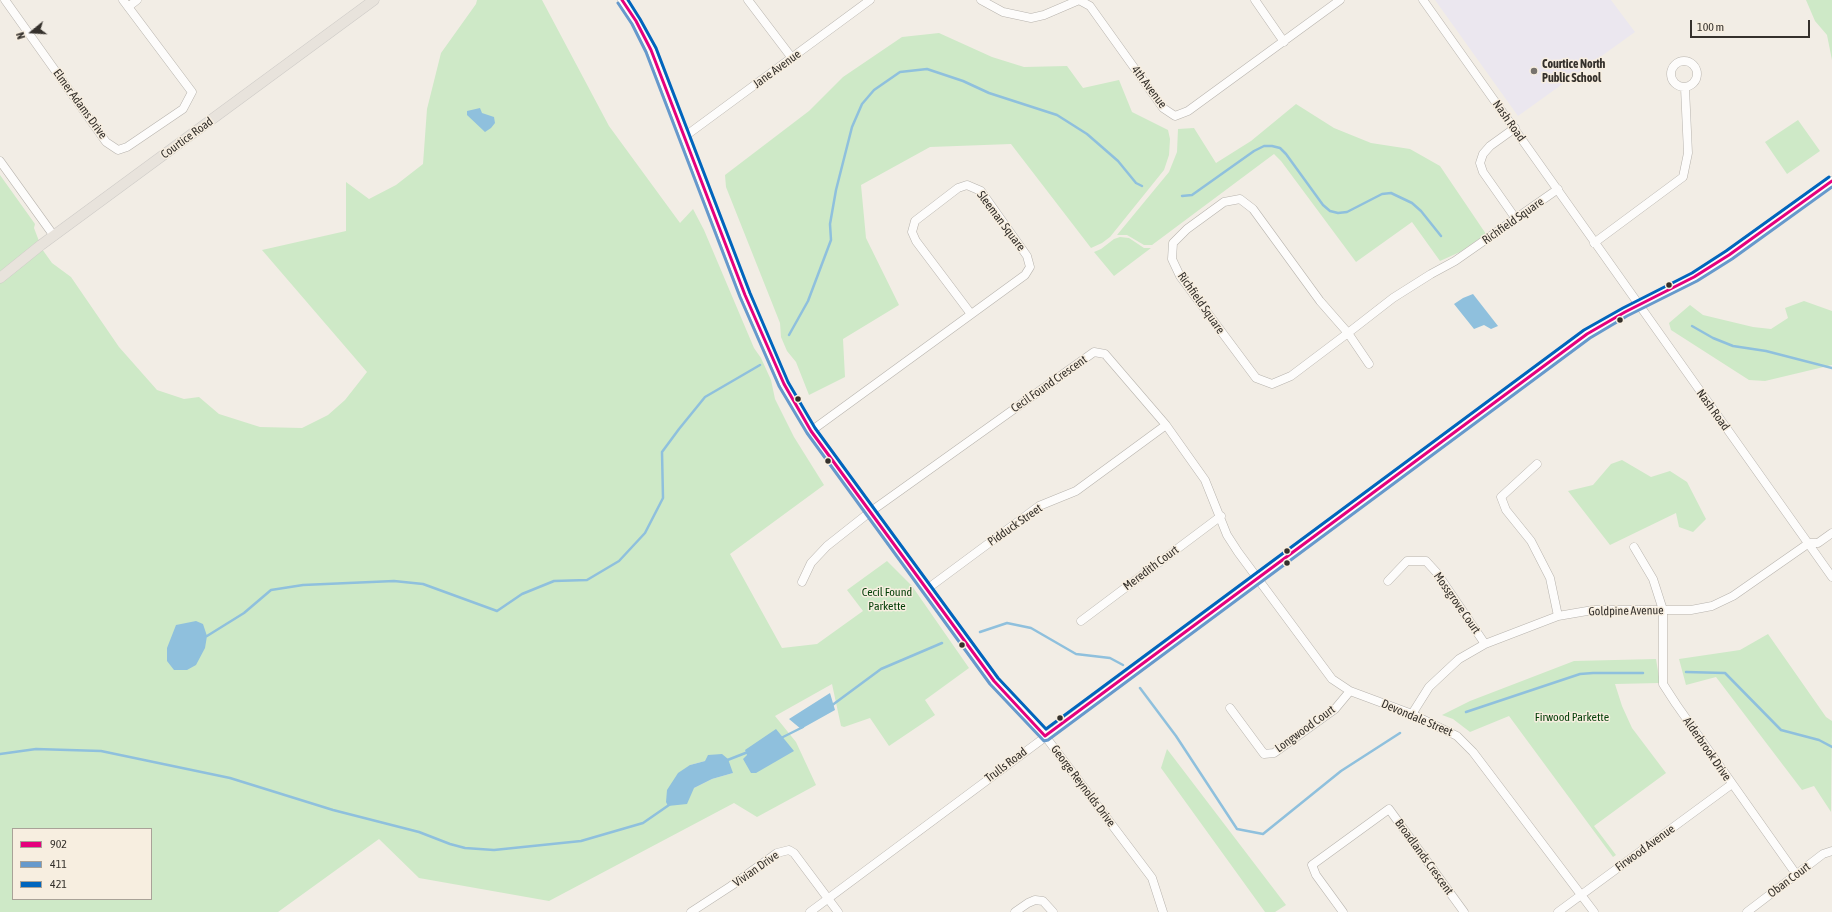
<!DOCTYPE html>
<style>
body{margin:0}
#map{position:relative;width:1832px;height:912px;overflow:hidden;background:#f2ede5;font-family:"Asap Condensed",sans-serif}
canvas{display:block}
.legend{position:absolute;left:12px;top:828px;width:140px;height:72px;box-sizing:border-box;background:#f7eee0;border:1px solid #a9a298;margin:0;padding:5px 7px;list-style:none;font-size:12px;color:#35312c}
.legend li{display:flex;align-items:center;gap:8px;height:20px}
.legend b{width:20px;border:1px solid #a9a298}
.north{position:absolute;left:12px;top:12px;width:40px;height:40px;-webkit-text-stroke:3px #f7eee0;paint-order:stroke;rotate:252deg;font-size:11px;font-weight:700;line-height:16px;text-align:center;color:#35312c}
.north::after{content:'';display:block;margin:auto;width:14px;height:18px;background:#35312c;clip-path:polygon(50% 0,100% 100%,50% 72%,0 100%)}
.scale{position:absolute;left:1690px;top:20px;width:120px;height:18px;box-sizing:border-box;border:2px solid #35312c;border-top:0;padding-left:5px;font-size:12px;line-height:14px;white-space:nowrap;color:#35312c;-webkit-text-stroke:3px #f7eee0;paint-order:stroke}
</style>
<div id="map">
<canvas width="1832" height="912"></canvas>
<ul class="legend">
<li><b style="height:5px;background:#e5007d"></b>902</li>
<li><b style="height:5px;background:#69c"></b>411</li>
<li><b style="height:5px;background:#0065bd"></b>421</li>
</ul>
<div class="north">N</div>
<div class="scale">100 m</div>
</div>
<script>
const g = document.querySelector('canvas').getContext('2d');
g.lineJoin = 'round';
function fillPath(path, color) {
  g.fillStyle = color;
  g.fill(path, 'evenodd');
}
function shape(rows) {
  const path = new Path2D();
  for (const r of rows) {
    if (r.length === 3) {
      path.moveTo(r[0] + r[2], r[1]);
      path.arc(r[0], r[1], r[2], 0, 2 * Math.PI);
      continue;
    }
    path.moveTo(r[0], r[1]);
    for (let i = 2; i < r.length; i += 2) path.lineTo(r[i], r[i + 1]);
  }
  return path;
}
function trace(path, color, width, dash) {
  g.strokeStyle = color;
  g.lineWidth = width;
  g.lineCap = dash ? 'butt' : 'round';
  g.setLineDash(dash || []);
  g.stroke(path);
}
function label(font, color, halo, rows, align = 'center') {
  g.font = font + ' "Asap Condensed",sans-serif';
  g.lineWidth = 3;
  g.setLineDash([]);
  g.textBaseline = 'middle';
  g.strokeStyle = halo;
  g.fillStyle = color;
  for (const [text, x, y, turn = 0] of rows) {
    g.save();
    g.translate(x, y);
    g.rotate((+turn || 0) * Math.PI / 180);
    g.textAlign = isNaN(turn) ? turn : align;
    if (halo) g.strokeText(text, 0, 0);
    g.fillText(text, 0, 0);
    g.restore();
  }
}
fillPath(shape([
 [1435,0,1611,0,1635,32,1518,116]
]), '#ebe7ef');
fillPath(shape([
 [477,0,542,0,609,126,680,223,693,209,704,230,754,348,761,358,771,380,775,399,794,437,824,485,730,554,782,648,817,644,863,611,847,590,887,561,912,586,969,668,925,700,935,715,889,746,870,718,844,727,841,726,832,684,775,716,796,742,816,785,757,817,734,803,549,901,419,878,379,839,278,912,0,912,0,175,35,224,34,228,42,249,52,263,71,277,119,347,157,390,184,399,199,397,219,414,260,427,302,428,328,415,345,400,367,372,262,250,346,231,346,182,369,199,396,185,423,164,427,109,441,53,476,4],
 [705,761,733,773,712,779,694,788,690,765],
 [13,829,151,829,151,899,13,899],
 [1806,0,1832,0,1832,60,1827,35,1815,21],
 [939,33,992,57,1024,67,1067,66,1083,88,1119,80,1132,112,1168,130,1170,139,1169,155,1164,170,1110,237,1102,243,1091,248,1011,144,930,147,861,185,866,238,899,305,843,339,845,377,809,395,796,362,787,351,781,337,780,323,726,187,725,175,809,111,843,77,902,37],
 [1296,104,1334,128,1371,143,1410,149,1440,166,1486,234,1460,252,1440,261,1412,222,1356,262,1281,161,1274,154,1152,245,1144,245,1127,235,1117,235,1169,172,1177,152,1178,129,1194,128,1216,163,1251,141],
 [1798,120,1820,151,1787,174,1765,142],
 [1120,237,1129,238,1144,248,1151,248,1114,276,1094,252,1101,249,1114,239],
 [1804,301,1832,311,1832,365,1765,381,1749,380,1671,330,1669,323,1690,305,1703,315,1753,327,1771,329,1788,318,1785,308],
 [1622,460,1651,477,1670,471,1687,482,1706,519,1693,532,1679,527,1676,513,1610,545,1568,491,1593,485,1611,464],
 [1768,634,1826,717,1832,721,1831,812,1814,786,1802,790,1716,677,1686,685,1679,659,1740,650],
 [1656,659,1660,683,1615,684,1622,706,1632,728,1666,773,1594,826,1616,855,1613,857,1509,716,1470,732,1453,719,1442,715,1470,701,1574,661],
 [1167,749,1286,905,1275,912,1265,912,1161,768]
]), '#cee9c7');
fillPath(shape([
 [480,108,482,113,494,117,495,123,491,128,485,132,467,115,467,111],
 [1473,294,1498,326,1491,329,1484,325,1474,329,1454,304,1463,298],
 [196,621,203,624,207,636,205,648,196,665,187,670,174,670,167,661,167,648,176,625],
 [830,693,835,710,801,729,789,719],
 [776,729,794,751,756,773,751,773,743,759,747,755,745,750],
 [722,754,728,759,733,773,712,779,694,788,687,804,668,806,666,802,667,790,678,773,690,765,705,761,708,755]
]), '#8fc0dd');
trace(shape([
 [1182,196,1192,195,1254,151,1264,146,1272,146,1280,148,1286,154,1323,205,1330,211,1338,213,1347,212,1382,194,1391,193,1412,203,1421,211,1441,236],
 [1692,326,1713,338,1733,346,1766,351,1832,368],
 [789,335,808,301,831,240,830,224,836,190,852,127,862,104,874,90,900,72,927,69,963,81,989,93,1057,115,1087,134,1118,161,1136,183,1142,186],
 [980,632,1007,623,1031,628,1076,654,1110,658,1123,665],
 [207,636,244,613,271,590,303,585,394,581,423,584,497,611,522,594,554,581,587,580,619,561,645,533,663,498,662,452,679,429,705,397,760,365],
 [1686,672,1725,673,1781,730,1819,740,1832,747],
 [1140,688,1176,736,1237,829,1263,834,1341,771,1400,733],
 [831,706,881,669,942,643],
 [1466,712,1580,674,1593,673,1643,673],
 [781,738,803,727],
 [0,754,36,749,101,751,230,778,333,810,419,832,450,844,465,848,494,850,581,841,643,823,669,805],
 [725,761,748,752]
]), '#8fc0dd', 2.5);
const minor = shape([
 [5,0,106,142,118,150,127,147,183,109,192,92,123,0],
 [622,0,636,21,651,50,745,295,784,384,811,431,994,681,1045,736,1152,878,1163,912],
 [748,0,792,58],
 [981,0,1003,12,1031,18,1044,15,1079,0,1090,6,1163,108,1175,116,1188,111,1340,0],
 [1255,0,1284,42],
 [1423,0,1832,577],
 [128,7,137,0],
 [1684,74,13],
 [1515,128,1490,146,1483,154,1480,163,1483,172,1516,219],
 [684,137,870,0],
 [0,161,54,236],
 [1594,243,1683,177,1688,153,1685,88],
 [1369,364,1348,333,1320,301,1253,209,1240,199,1224,202,1187,229,1173,243,1172,259,1180,276,1256,378,1272,384,1291,376,1348,333,1393,298,1431,274,1455,261,1558,189],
 [811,431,1025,275,1030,267,1027,256,981,191,967,185,958,188,915,221,912,232,916,241,971,314],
 [1537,464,1501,497,1506,510,1531,541,1550,578,1558,616],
 [1809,543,1818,543,1832,533],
 [1634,547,1653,579,1663,610,1663,684,1676,704,1796,874],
 [1388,581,1407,561,1426,561,1437,573,1485,644],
 [802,582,811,563,827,546,870,512,1094,352,1105,354,1166,425,1205,480,1227,535,1238,552,1332,679,1350,691,1412,714,1457,736,1473,752,1594,912],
 [927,589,1039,506,1076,491,1166,425],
 [1081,621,1221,516],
 [1230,708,1264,754,1274,753,1335,709,1350,691],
 [1412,714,1429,687,1459,659,1485,644,1558,616,1593,610,1691,610,1712,606,1733,596,1809,543],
 [691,912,731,886,777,853,789,850,794,853,838,912],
 [810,912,1587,334,1625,312,1694,277,1729,255,1832,181],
 [1015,912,1028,903,1035,900,1043,901,1053,912],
 [1343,912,1316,875,1312,865,1389,809,1464,912],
 [1558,912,1732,784],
 [1747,912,1823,854,1832,851]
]);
const major = shape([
 [0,278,41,245,374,0]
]);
trace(minor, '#b7b3ad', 9);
trace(major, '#cecbc7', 11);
trace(minor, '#fdfcfb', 8);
trace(major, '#e8e3dc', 10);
trace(shape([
 [622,0,636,21,651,50,745,295,784,384,811,431,994,681,1045,736,1587,334,1625,312,1694,277,1729,255,1832,181]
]), '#e5007d', 3);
trace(shape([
 [618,3,632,24,646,52,740,297,779,386,807,433,990,684,1044,741,1048,740,1590,338,1627,316,1697,281,1732,259,1832,187]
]), '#69c', 3);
trace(shape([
 [628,0,640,19,656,48,750,293,788,382,815,428,998,678,1046,729,1584,330,1623,308,1692,273,1726,251,1829,177]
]), '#0065bd', 3);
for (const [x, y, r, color] of [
 [1534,71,4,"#77736d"],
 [1669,285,3.5,"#35312c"],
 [1620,320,3.5,"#35312c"],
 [798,399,3.5,"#35312c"],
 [828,461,3.5,"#35312c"],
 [1287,551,3.5,"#35312c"],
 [1287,563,3.5,"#35312c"],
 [962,645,3.5,"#35312c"],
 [1060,718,3.5,"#35312c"]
]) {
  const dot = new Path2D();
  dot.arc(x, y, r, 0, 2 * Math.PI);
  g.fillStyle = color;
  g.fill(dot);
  trace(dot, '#f7eee0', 1.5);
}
label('bold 12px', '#35312c', '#f7eee0', [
 ["Courtice North",1542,64],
 ["Public School",1542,78]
], 'left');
label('12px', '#35312c', '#f7eee0', [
 ["Jane Avenue",777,69,-36],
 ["4th Avenue",1149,87,53],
 ["Elmer Adams Drive",80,104,54],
 ["Nash Road",1509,121,55],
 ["Courtice Road",187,138,-36],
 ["Sleeman Square",1001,221,53],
 ["Richfield Square",1513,221,-35],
 ["Richfield Square",1201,303,55],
 ["Cecil Found Crescent",1049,384,-35],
 ["Nash Road",1713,410,54],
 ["Pidduck Street",1015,525,-35],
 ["Meredith Court",1151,568,-37],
 ["Mossgrove Court",1457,603,55],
 ["Goldpine Avenue",1626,611,-1],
 ["Devondale Street",1417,718,23],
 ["Longwood Court",1305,729,-36],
 ["Alderbrook Drive",1707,749,55],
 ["Trulls Road",1006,765,-37],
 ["George Reynolds Drive",1083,786,53],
 ["Firwood Avenue",1645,848,-36],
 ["Broadlands Crescent",1424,857,54],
 ["Vivian Drive",756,869,-35],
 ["Oban Court",1789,880,-37]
]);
label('12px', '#023e06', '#f7eee0', [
 ["Cecil Found",887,592],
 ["Parkette",887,606],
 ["Firwood Parkette",1572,717]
]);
</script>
